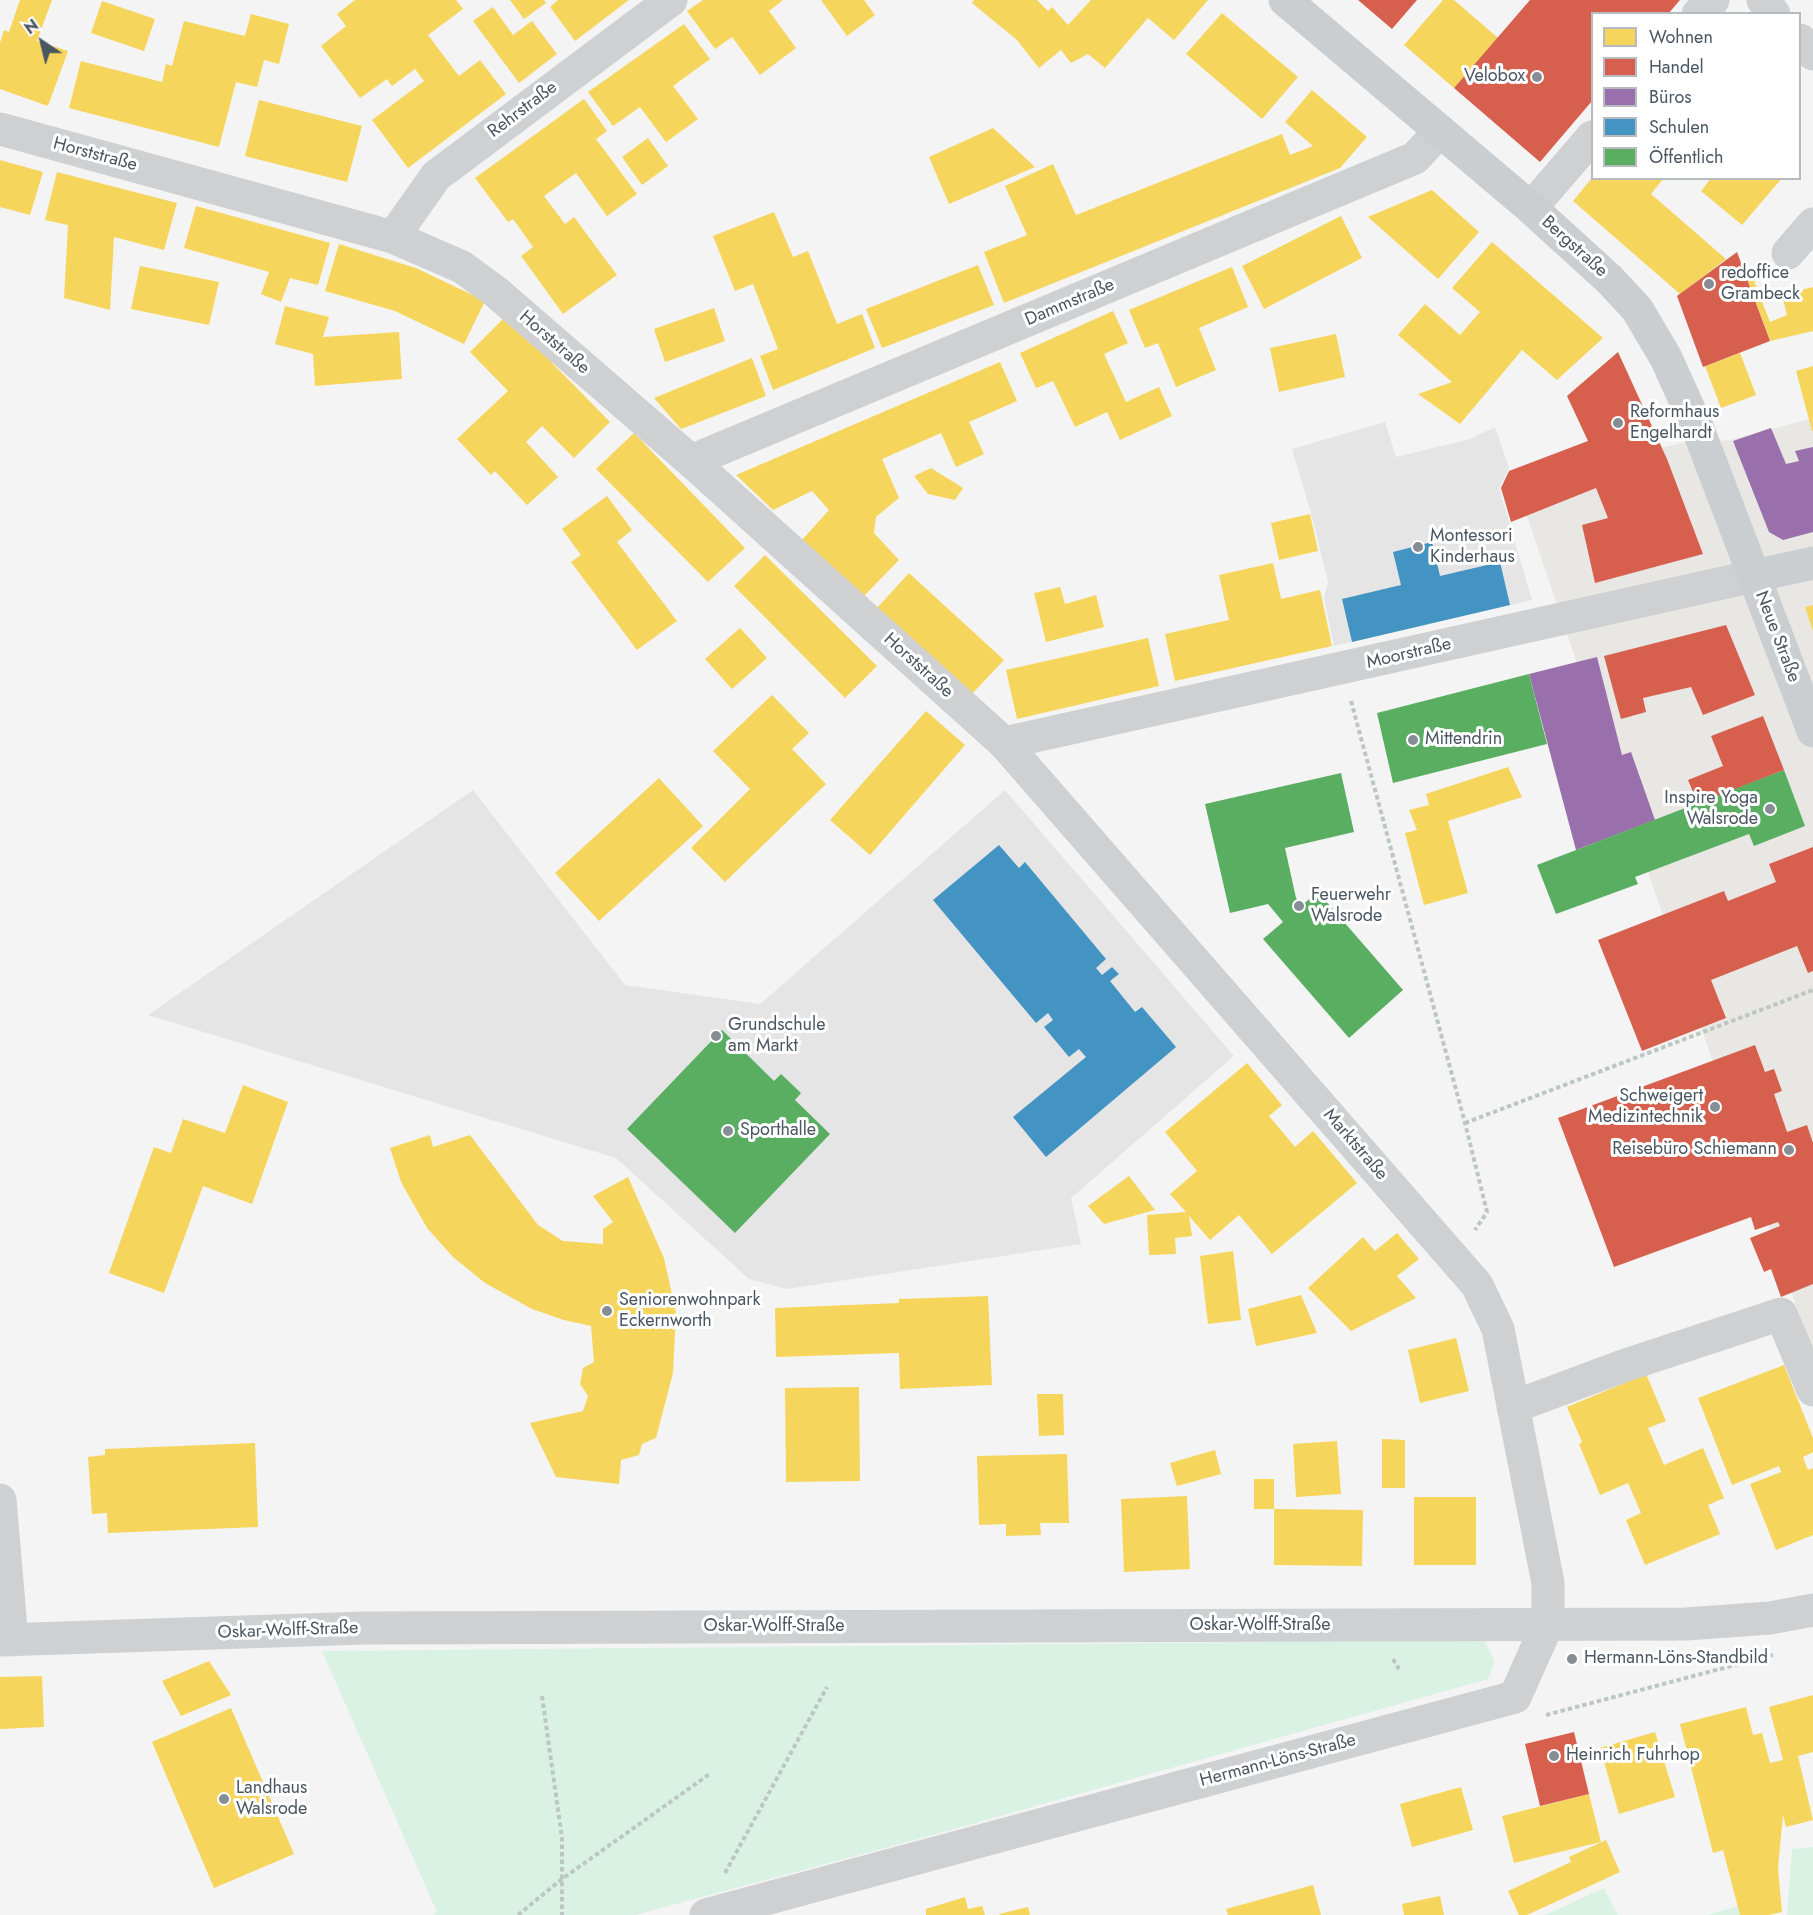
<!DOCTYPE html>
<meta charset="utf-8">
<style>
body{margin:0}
#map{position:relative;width:1813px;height:1915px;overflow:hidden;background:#f4f4f4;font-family:Jost,sans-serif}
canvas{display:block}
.legend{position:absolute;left:1591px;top:12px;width:210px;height:168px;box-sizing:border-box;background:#fff;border:2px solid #b7bbc0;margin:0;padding:8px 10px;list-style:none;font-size:18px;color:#4a5661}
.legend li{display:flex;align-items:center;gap:12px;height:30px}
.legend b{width:30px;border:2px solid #b7bbc0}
.north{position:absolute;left:12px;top:12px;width:60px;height:60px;-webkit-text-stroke:4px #fff;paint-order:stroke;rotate:325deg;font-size:16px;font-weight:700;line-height:24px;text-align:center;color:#4a5661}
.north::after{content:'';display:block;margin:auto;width:21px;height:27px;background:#4a5661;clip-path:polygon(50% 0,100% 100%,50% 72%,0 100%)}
</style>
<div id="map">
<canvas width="1813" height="1915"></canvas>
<ul class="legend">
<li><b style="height:16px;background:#f6d55c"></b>Wohnen</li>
<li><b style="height:16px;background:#d6604d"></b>Handel</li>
<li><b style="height:16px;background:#9970ab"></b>Büros</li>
<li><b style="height:16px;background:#4393c3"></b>Schulen</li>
<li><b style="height:16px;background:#5aae61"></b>Öffentlich</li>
</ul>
<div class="north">N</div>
</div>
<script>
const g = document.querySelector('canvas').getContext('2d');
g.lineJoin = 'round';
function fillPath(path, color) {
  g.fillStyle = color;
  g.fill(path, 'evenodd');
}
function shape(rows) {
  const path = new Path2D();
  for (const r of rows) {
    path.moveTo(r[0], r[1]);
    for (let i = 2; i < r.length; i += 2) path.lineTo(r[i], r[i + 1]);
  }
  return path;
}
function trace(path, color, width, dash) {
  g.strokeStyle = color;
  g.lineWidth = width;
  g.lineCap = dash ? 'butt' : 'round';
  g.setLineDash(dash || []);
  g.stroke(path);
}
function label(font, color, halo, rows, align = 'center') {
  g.font = font + ' Jost,sans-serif';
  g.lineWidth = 6;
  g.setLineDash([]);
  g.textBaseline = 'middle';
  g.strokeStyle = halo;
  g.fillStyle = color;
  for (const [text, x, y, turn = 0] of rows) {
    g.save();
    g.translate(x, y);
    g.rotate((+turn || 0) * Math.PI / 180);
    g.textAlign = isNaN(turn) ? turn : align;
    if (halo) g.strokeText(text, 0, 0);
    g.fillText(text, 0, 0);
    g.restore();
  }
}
fillPath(shape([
 [1813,418,1813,1356,1515,481,1686,442,1730,440]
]), '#e8e7e3');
fillPath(shape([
 [1385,422,1396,457,1470,439,1495,427,1509,468,1499,488,1532,600,1334,646,1324,598,1328,582,1311,513,1292,449],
 [473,790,625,985,760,1004,1005,790,1234,1056,1071,1198,1081,1244,787,1289,749,1279,616,1158,148,1015]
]), '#e6e5e6');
fillPath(shape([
 [1484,1640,1495,1661,1488,1679,911,1841,635,1915,432,1915,437,1912,322,1651],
 [1813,1847,1813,1915,1787,1915,1792,1849],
 [1604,1888,1618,1915,1545,1915],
 [1741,1905,1743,1915,1707,1915]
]), '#d9f2e3');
fillPath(shape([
 [20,0,52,0,37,41,68,51,48,106,0,89,0,43,4,30,9,32],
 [355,0,456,0,463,9,428,35,459,76,480,60,506,94,408,168,372,120,424,81,415,69,392,86,387,79,360,98,321,46,346,26,337,14],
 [510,0,544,0,546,3,524,19],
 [558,0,629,0,575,41,550,7],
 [703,0,783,0,769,11,796,48,760,75,732,37,715,49,687,11],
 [821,0,864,0,875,15,847,36],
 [974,0,1037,0,1048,11,1052,7,1068,25,1091,0,1208,0,1174,40,1148,18,1105,68,1088,54,1071,63,1061,50,1039,68,1017,40,972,3],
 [1443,0,1454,0,1498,38,1454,88,1404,45],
 [102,1,155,19,144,51,91,33],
 [493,7,513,35,532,21,557,54,519,83,473,21],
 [1222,13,1298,77,1262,119,1186,54],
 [251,14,289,24,279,64,264,60,257,87,236,82,219,147,69,108,81,61,162,82,166,64,172,66,184,21,245,36],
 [684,24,710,59,673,86,698,119,666,142,640,107,613,126,588,92],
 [1312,90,1367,137,1340,168,1004,303,984,252,1027,235,1005,186,1053,164,1076,215,1282,134,1290,155,1313,146,1285,122],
 [584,99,607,131,596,139,637,194,607,216,576,173,544,196,565,224,574,217,617,275,563,314,521,256,533,247,513,219,508,222,475,178],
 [259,100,362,126,347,182,245,156],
 [993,128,1035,167,949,204,929,157],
 [648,138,668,166,642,185,622,157],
 [0,160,43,172,30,215,0,207],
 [57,172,177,203,164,250,114,237,110,310,64,298,68,225,45,220],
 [1592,178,1664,178,1651,194,1726,259,1680,294,1573,201],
 [1711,178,1782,178,1742,225,1701,191],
 [1432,190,1479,232,1438,279,1368,217],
 [196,206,330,243,318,285,290,278,281,302,261,294,269,272,184,248],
 [774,212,793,257,808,251,837,324,862,314,875,348,773,390,760,356,778,349,753,284,735,291,713,236],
 [1341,216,1362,258,1264,309,1242,266],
 [1492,242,1603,338,1557,380,1522,350,1460,424,1418,394,1452,382,1398,335,1425,304,1460,335,1480,312,1452,288],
 [339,244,416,268,485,301,464,344,395,311,325,291],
 [978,265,994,305,882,348,866,309],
 [140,266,219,282,209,325,131,309],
 [1232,267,1248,307,1199,328,1216,370,1176,387,1158,343,1145,348,1129,310],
 [1751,273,1770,322,1787,315,1782,295,1813,287,1813,331,1770,341,1746,275],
 [285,306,329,317,323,337,399,332,402,379,315,386,313,354,275,344],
 [714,308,725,341,665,362,654,329],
 [1113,311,1128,343,1104,354,1126,402,1159,387,1172,416,1120,440,1107,412,1075,427,1053,381,1036,388,1020,353],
 [506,316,610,422,574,458,542,426,526,442,558,477,527,505,495,471,491,475,457,439,508,391,470,352],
 [1336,334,1345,377,1279,392,1270,348],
 [1740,353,1756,395,1721,408,1705,366],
 [752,358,766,396,681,429,654,398],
 [1000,362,1017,401,969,422,984,454,956,467,941,433,882,459,899,498,876,517,874,533,899,560,862,598,802,540,829,510,812,491,773,510,736,475],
 [1813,366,1813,431,1812,431,1796,371],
 [634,433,745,548,708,582,596,469],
 [931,468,963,488,955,500,928,494,914,476],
 [607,496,632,530,617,542,677,621,637,650,571,562,581,555,562,529],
 [1310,514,1318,551,1279,560,1271,523],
 [765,555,877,666,845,698,734,586],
 [1273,563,1281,599,1320,590,1332,646,1175,681,1165,634,1229,620,1219,575],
 [909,573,1004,660,970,696,876,609],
 [1060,587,1065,604,1096,595,1104,627,1046,642,1034,593],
 [1813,605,1813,631,1805,607],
 [740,628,767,658,732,689,705,659],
 [1148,638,1159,686,1017,719,1006,670],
 [772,695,809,733,792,749,826,784,725,882,691,848,750,789,713,751],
 [926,711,965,745,870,855,830,820],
 [1508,767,1522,797,1448,821,1468,893,1424,905,1405,833,1417,830,1409,810,1429,805,1426,794],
 [659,778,703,826,599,921,555,873],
 [1247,1063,1282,1105,1269,1116,1295,1147,1313,1131,1357,1183,1272,1254,1239,1215,1210,1240,1189,1216,1192,1236,1175,1238,1176,1254,1149,1255,1147,1215,1186,1212,1170,1194,1197,1171,1165,1132],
 [243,1085,288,1102,252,1204,203,1186,164,1293,109,1273,154,1147,171,1153,183,1119,225,1133],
 [430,1135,433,1147,470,1135,538,1225,563,1241,603,1244,603,1229,613,1222,593,1196,628,1177,664,1258,676,1313,673,1373,656,1438,642,1444,639,1455,621,1460,619,1484,556,1477,530,1423,583,1411,588,1396,580,1384,583,1368,594,1362,591,1326,564,1320,532,1309,485,1283,453,1257,427,1228,401,1182,390,1148],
 [1129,1176,1155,1210,1104,1224,1088,1206],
 [1397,1233,1419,1259,1397,1276,1416,1298,1351,1331,1308,1288,1363,1237,1375,1251],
 [1233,1251,1241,1320,1208,1324,1200,1256],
 [1301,1295,1317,1333,1256,1346,1248,1309],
 [988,1296,992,1385,900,1389,899,1353,776,1357,775,1308,899,1303,899,1299],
 [1456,1338,1469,1391,1420,1403,1408,1350],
 [1784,1365,1813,1438,1813,1452,1803,1457,1808,1470,1813,1468,1813,1535,1776,1550,1750,1484,1781,1472,1779,1466,1732,1485,1698,1398],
 [1646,1374,1666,1421,1648,1428,1664,1465,1703,1448,1724,1498,1708,1505,1720,1534,1645,1565,1626,1520,1641,1513,1628,1483,1600,1495,1579,1444,1582,1442,1567,1407],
 [859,1387,860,1481,786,1482,785,1388],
 [1037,1394,1063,1394,1064,1435,1039,1436],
 [1382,1439,1405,1440,1405,1488,1382,1488],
 [1337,1441,1341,1494,1296,1497,1293,1444],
 [255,1443,258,1527,108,1533,107,1513,92,1514,88,1457,105,1455,105,1449],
 [1215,1450,1221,1474,1177,1486,1170,1463],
 [1067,1454,1069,1523,1040,1523,1041,1535,1006,1536,1006,1524,979,1525,977,1456],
 [1254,1479,1274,1479,1274,1509,1254,1509],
 [1187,1496,1190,1569,1124,1572,1121,1499],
 [1414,1497,1476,1497,1476,1565,1414,1565],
 [1274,1509,1363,1510,1362,1566,1274,1565],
 [209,1661,231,1695,181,1716,162,1681],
 [42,1676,44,1727,0,1729,0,1677],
 [1813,1695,1813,1752,1798,1756,1813,1820,1786,1827,1783,1815,1778,1868,1782,1912,1769,1915,1740,1915,1723,1850,1713,1853,1680,1724,1746,1707,1753,1735,1762,1733,1770,1763,1783,1760,1769,1707],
 [231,1708,294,1854,214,1888,152,1742],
 [1655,1732,1675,1797,1619,1814,1600,1748],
 [1461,1787,1473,1830,1412,1847,1400,1804],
 [1589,1794,1601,1842,1514,1863,1502,1816],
 [1606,1840,1620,1872,1527,1915,1519,1915,1508,1891,1571,1862,1569,1857],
 [1313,1885,1321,1915,1228,1915,1226,1909],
 [1440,1896,1444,1915,1404,1915,1402,1904],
 [965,1897,968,1909,982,1906,985,1915,926,1915,926,1909],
 [1028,1907,1030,1915,1000,1915,999,1914]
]), '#f6d55c');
fillPath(shape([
 [1358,0,1417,0,1392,29],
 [1530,0,1680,0,1668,14,1592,14,1592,101,1540,162,1454,88],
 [1737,252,1770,341,1703,367,1677,296],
 [1618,352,1667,459,1703,554,1595,583,1582,525,1608,518,1596,488,1511,522,1501,488,1509,471,1588,441,1567,396],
 [1726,625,1755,695,1703,715,1691,687,1643,698,1646,712,1621,719,1604,656],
 [1763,716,1784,770,1698,804,1688,780,1723,766,1711,736],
 [1813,847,1813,971,1808,973,1797,946,1711,980,1726,1018,1642,1051,1598,940,1724,891,1728,901,1776,882,1769,864],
 [1755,1045,1765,1072,1774,1069,1782,1091,1774,1094,1787,1132,1807,1125,1813,1143,1813,1284,1781,1297,1771,1269,1764,1272,1750,1238,1780,1226,1778,1222,1755,1230,1751,1217,1614,1267,1558,1118],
 [1574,1732,1589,1794,1540,1806,1525,1744]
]), '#d6604d');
fillPath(shape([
 [1771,428,1786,464,1799,461,1795,451,1813,447,1813,532,1783,540,1769,532,1733,441],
 [1597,657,1622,755,1631,752,1655,820,1576,850,1529,674]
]), '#9970ab');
fillPath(shape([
 [1432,542,1440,576,1500,562,1510,605,1352,642,1342,599,1401,585,1393,552],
 [999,845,1019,868,1025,862,1106,959,1096,968,1102,975,1112,967,1119,974,1110,981,1135,1012,1142,1007,1176,1047,1046,1157,1013,1117,1086,1057,1079,1049,1069,1057,1044,1027,1053,1020,1048,1013,1036,1023,933,900]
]), '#4393c3');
fillPath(shape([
 [1529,674,1547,744,1393,783,1377,713],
 [1784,770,1805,826,1754,846,1749,834,1635,877,1638,884,1556,914,1537,865],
 [1341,773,1354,832,1285,848,1296,898,1302,905,1318,892,1403,990,1349,1038,1263,939,1283,922,1268,904,1230,913,1205,804],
 [722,1030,774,1081,781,1074,801,1093,795,1100,830,1134,735,1233,627,1129]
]), '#5aae61');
trace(shape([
 [1351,701,1465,1123,1487,1212,1475,1230],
 [1465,1123,1813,990],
 [1393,1659,1400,1671],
 [542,1696,562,1838,562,1915],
 [1546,1715,1773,1655],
 [725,1873,827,1687],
 [518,1915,562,1879,711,1773]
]), '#bcc7c4', 4, [4.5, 3]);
trace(shape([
 [1763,0,1774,14],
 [1698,14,1713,0],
 [1800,40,1813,54],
 [0,129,393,237,462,267,496,292,691,461,1004,743,1477,1285,1498,1329,1548,1583,1548,1623,1515,1697,706,1915],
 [1531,208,1592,137],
 [393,237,436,176,671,0],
 [1788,253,1813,224],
 [691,461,1415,158,1440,131],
 [1004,743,1754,576],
 [1513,1407,1623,1366,1781,1314,1813,1390],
 [0,1500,12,1640],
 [0,1640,365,1628,1686,1624,1770,1618,1813,1610]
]), '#ced0d2', 33);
trace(shape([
 [1285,0,1531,208,1609,279,1637,309,1666,358,1698,429,1813,731],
 [1754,576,1813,563]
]), '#caced1', 33);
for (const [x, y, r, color] of [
 [1537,77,6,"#868d94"],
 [1709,284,6,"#868d94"],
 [1618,423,6,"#868d94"],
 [1418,547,6,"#868d94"],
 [1413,740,6,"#868d94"],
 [1770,809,6,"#868d94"],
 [1299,906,6,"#868d94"],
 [716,1036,6,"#868d94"],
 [1715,1107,6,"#868d94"],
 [728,1131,6,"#868d94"],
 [1789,1150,6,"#868d94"],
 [607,1311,6,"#868d94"],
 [1572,1659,6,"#868d94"],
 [1554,1756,6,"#868d94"],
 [224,1799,6,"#868d94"]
]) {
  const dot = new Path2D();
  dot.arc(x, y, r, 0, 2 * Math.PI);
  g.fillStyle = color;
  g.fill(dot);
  trace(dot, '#fff', 2);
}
label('18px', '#4a5661', '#fff', [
 ["Velobox",1525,77,"right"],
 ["redoffice",1721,274],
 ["Grambeck",1721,295],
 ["Reformhaus",1630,413],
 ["Engelhardt",1630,434],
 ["Montessori",1430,537],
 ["Kinderhaus",1430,558],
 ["Mittendrin",1425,740],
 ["Inspire Yoga",1758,799,"right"],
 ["Walsrode",1758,820,"right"],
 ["Feuerwehr",1311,896],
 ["Walsrode",1311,917],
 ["Grundschule",728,1026],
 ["am Markt",728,1047],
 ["Schweigert",1703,1097,"right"],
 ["Medizintechnik",1703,1118,"right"],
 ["Sporthalle",740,1131],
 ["Reisebüro Schiemann",1777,1150,"right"],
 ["Seniorenwohnpark",619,1301],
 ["Eckernworth",619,1322],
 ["Hermann-Löns-Standbild",1584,1659],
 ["Heinrich Fuhrhop",1566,1756],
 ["Landhaus",236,1789],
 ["Walsrode",236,1810]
], 'left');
label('18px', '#4a5661', '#fff', [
 ["Rehrstraße",523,110,-37],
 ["Horststraße",95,155,15],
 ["Bergstraße",1574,247,42],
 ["Dammstraße",1070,303,-23],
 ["Horststraße",554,343,41],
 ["Neue Straße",1777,637,69],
 ["Moorstraße",1409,654,-13],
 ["Horststraße",918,666,42],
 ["Marktstraße",1355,1145,49],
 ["Oskar-Wolff-Straße",1260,1626],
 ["Oskar-Wolff-Straße",774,1627],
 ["Oskar-Wolff-Straße",288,1631,-2],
 ["Hermann-Löns-Straße",1278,1761,-15]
]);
</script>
